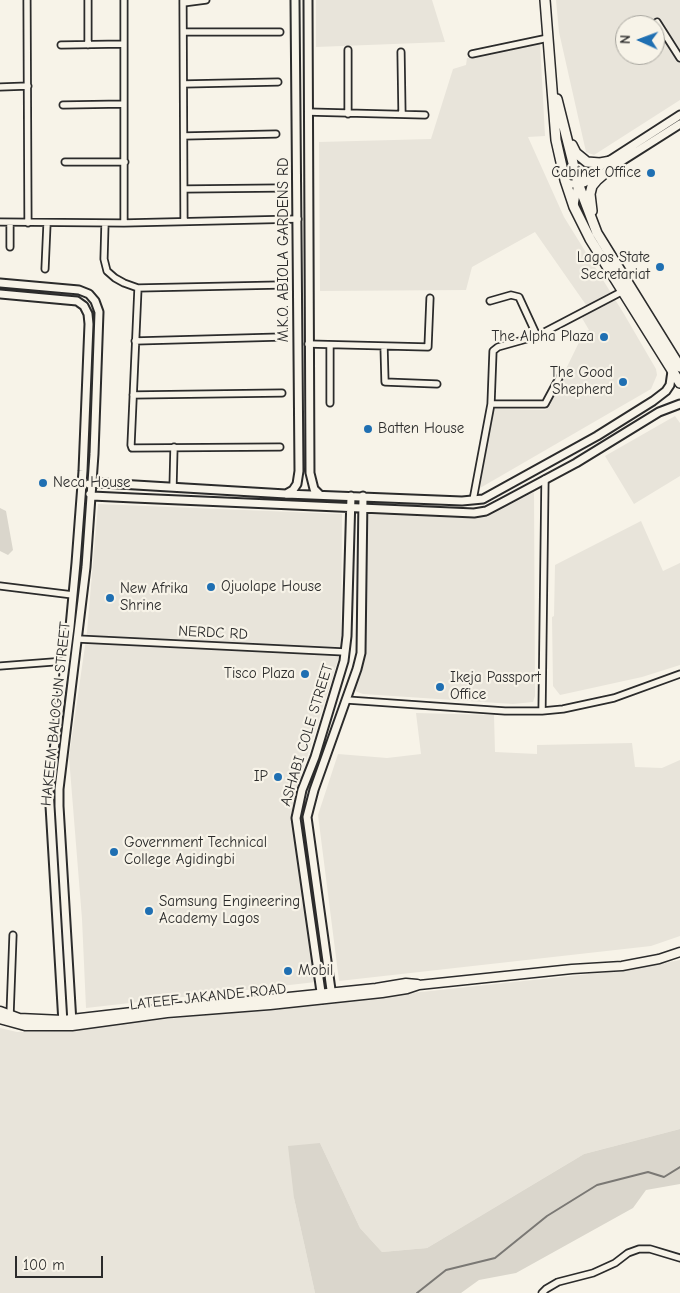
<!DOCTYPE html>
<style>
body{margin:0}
#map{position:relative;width:680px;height:1293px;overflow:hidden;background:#f7f3e8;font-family:"Comic Neue",sans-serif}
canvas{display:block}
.north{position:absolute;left:615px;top:15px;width:50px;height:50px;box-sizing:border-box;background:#f7f3e8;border:1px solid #a5a39c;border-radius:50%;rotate:272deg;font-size:14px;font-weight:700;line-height:20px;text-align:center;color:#2b2b2b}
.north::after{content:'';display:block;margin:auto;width:18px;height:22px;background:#1f6fb2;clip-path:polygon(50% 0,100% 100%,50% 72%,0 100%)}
.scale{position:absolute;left:15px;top:1256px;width:88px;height:22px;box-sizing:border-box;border:2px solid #2b2b2b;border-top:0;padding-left:6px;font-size:15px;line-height:18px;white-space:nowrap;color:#2b2b2b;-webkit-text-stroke:4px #f7f3e8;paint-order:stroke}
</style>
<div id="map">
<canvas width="680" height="1293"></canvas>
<div class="north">N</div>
<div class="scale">100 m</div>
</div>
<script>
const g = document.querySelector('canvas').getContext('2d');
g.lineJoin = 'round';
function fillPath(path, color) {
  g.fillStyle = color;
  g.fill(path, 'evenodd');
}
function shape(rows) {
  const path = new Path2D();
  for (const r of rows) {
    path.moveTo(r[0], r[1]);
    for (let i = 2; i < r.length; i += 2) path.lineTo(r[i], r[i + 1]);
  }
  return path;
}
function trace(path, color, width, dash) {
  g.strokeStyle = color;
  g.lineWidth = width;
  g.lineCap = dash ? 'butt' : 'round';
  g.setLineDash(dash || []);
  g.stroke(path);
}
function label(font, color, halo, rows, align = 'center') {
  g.font = font + ' "Comic Neue",sans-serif';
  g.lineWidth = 4.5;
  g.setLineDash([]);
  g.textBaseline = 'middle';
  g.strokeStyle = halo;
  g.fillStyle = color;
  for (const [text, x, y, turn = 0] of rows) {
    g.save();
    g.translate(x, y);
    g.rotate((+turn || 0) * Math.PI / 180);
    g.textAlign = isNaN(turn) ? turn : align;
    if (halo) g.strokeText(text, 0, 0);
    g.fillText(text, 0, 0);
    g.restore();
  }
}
fillPath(shape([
 [316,0,432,0,445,42,316,47],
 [556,0,680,0,680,100,594,155,586,152,559,32],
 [625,25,655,25,655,55,625,55],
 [540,43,545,136,528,137,564,217,624,314,656,369,657,375,651,389,480,488,493,411,495,409,546,410,584,332,589,330,582,318,591,312,535,232,472,267,466,290,320,291,319,142,431,139,453,69,466,65,467,58],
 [675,416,680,423,680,476,634,504,605,456],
 [534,492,535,696,533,702,513,704,363,694,355,691,363,660,367,514,465,518,487,517],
 [98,504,342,514,341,639,338,660,296,792,293,818,316,982,86,1008,82,919,69,757,87,632],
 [641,521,663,571,680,563,680,665,642,677,560,695,553,686,552,617,554,616,555,565],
 [416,713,494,715,495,752,537,754,537,745,632,743,635,767,662,768,680,760,680,936,651,946,339,981,318,815,338,754,387,758,421,754],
 [680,960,680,1129,584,1154,427,1248,382,1252,360,1228,320,1143,294,1198,315,1293,0,1293,0,1028,17,1032,55,1031,627,970]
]), '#e8e4da');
fillPath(shape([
 [0,508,6,511,13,550,8,555,0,551],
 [680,1129,680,1184,646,1190,633,1208,516,1273,479,1280,461,1293,315,1293,294,1198,288,1146,320,1143,360,1228,382,1252,427,1248,584,1154]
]), '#dad6cc');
trace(shape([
 [417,1293,446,1270,495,1258,547,1216,597,1185,648,1172,664,1177,680,1167]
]), '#7a7874', 2);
const minor = shape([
 [27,0,28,223],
 [124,0,124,223],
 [183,0,184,221],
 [183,3,206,0],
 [657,22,680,58],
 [184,32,280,32],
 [61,45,124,44],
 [88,45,88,0],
 [401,52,402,114],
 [472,54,548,38],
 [184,84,278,82],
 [0,87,28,86],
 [63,105,124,104],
 [308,112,425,115],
 [348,114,348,50],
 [184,136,276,134],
 [65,162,125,162],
 [185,189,280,188],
 [0,222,124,223,298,219],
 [10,223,10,247],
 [105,223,104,259,107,271,115,278,124,283,138,288,280,285],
 [45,269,47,224],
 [138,288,131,445,132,448,280,447],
 [490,301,511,295,519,297,537,336],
 [135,341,281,337],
 [308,344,428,347,430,298],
 [330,345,330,403],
 [384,346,385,382,437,384],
 [133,395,282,393],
 [491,404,545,404,559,378],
 [173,487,174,447],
 [473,500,491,404,493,351,498,347,537,336,623,291],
 [0,586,73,595],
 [78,639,345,652],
 [0,666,66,661],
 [347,700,505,711,542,711,563,709,614,698,680,674],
 [542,711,545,479],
 [10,1015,13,935],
 [542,1293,546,1289,558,1282,593,1273,615,1263,628,1253,639,1249,650,1249,680,1258]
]);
const tertiary = shape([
 [308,0,310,473,314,489,320,495],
 [609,169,680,124],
 [566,183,571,184,584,183,599,175],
 [574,205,578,183,584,177,680,115],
 [0,283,79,290,89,294,95,301,99,312,94,454,86,567,59,789,59,806,72,1023],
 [0,294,77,301,84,306,88,314,89,324,83,471,76,563,70,627,49,789,63,1023],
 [89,484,102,483,286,494,462,501,483,499,597,436,653,401,666,391,670,385,672,371],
 [90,494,92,496,134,498,474,513,486,511,505,501,576,463,659,412,680,404],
 [286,494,293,490,297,484,299,471,295,0],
 [332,997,307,817,314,790,357,669,361,653,363,496],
 [322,999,296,818,302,790,315,757,344,661,347,636,351,496]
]);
const secondary = shape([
 [0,1011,19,1018,63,1020,167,1008,269,999,376,988,406,983,417,984],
 [0,1019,25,1026,72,1026,167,1013,270,1005,382,993,407,989,419,985,572,969,622,966,659,959,680,952]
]);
const primary = shape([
 [545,0,556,140,565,180,574,207,590,239,680,383],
 [557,99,578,183,597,233,680,367],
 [572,145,576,153,587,162,600,163,611,161],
 [592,211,590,194,592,186,597,180,612,167]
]);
trace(minor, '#2b2b2b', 9);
trace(tertiary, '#2b2b2b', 11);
trace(secondary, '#2b2b2b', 11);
trace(primary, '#2b2b2b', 12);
trace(minor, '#f7f3e8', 5.5);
trace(tertiary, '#f7f3e8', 7);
trace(secondary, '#f7f3e8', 8);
trace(primary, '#f7f3e8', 9);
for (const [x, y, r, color] of [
 [651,173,5,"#1f6fb2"],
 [660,267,5,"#1f6fb2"],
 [604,337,5,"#1f6fb2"],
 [623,382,5,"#1f6fb2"],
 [368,429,5,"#1f6fb2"],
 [43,483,5,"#1f6fb2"],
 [211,587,5,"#1f6fb2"],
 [110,598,5,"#1f6fb2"],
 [305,674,5,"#1f6fb2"],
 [440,687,5,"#1f6fb2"],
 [278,777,5,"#1f6fb2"],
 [114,852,5,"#1f6fb2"],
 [149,911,5,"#1f6fb2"],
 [288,971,5,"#1f6fb2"]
]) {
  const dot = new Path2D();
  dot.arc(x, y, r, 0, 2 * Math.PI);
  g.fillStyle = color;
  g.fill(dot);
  trace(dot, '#f7f3e8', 2);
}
label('15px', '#2b2b2b', '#f7f3e8', [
 ["Cabinet Office",641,173,"right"],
 ["Lagos State",650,258,"right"],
 ["Secretariat",650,275,"right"],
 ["The Alpha Plaza",594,337,"right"],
 ["The Good",613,373,"right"],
 ["Shepherd",613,390,"right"],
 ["Batten House",378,429],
 ["Neca House",53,483],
 ["Ojuolape House",221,587],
 ["New Afrika",120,589],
 ["Shrine",120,606],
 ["Tisco Plaza",295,674,"right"],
 ["Ikeja Passport",450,678],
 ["Office",450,695],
 ["IP",268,777,"right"],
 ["Government Technical",124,843],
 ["College Agidingbi",124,860],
 ["Samsung Engineering",159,902],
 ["Academy Lagos",159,919],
 ["Mobil",298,971]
], 'left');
label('15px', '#2b2b2b', '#f7f3e8', [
 ["M.K.O. ABIOLA GARDENS RD",284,250,-90],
 ["NERDC RD",213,633,3],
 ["HAKEEM BALOGUN STREET",56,714,-84],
 ["ASHABI COLE STREET",307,735,-73],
 ["LATEEF JAKANDE ROAD",208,997,-6]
]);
</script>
